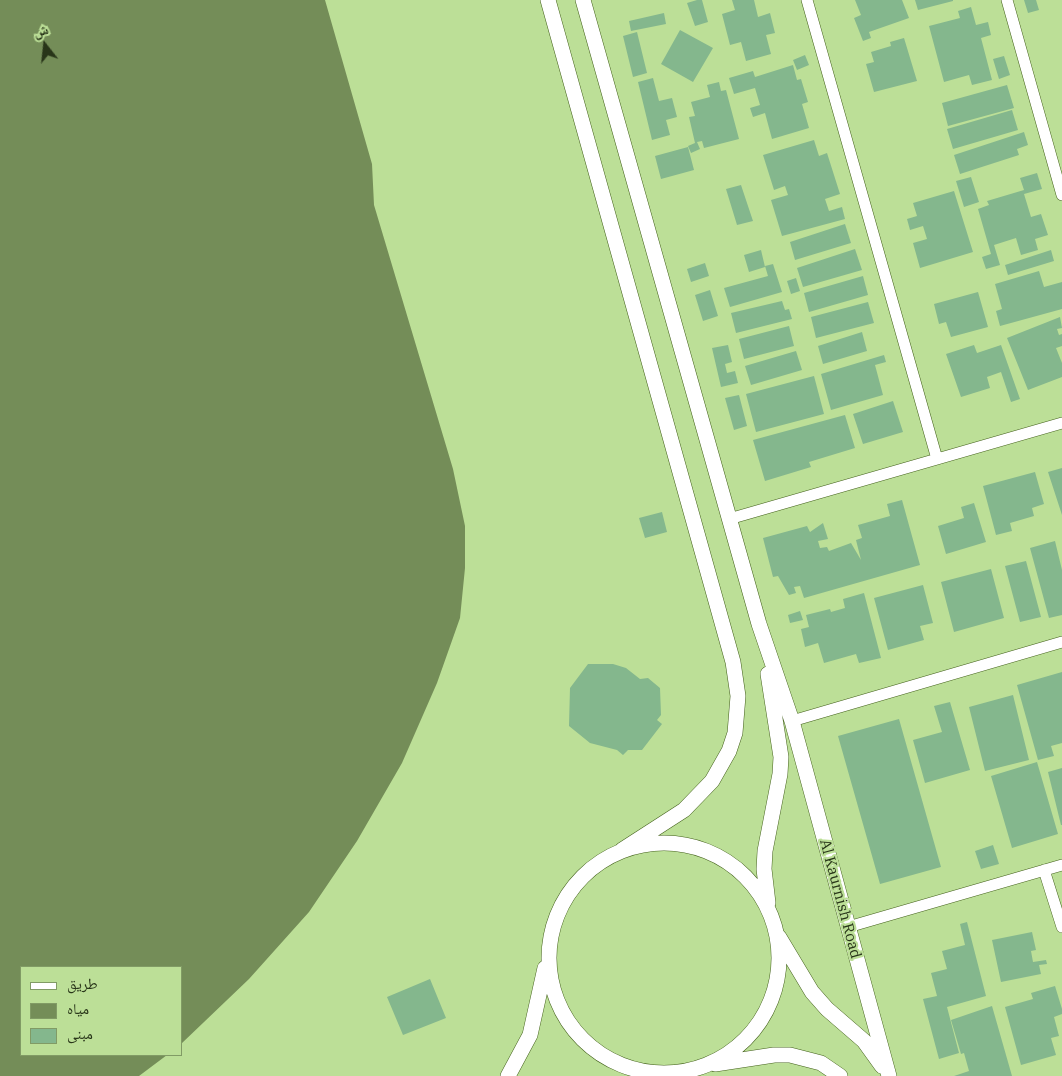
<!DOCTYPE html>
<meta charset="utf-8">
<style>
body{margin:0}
#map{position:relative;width:1062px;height:1076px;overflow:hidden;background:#bcdf97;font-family:"IBM Plex Serif","Noto Naskh Arabic",serif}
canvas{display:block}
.legend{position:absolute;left:20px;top:966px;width:162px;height:90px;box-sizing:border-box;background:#bcdf97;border:1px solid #819b65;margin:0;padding:6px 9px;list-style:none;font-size:15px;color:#283519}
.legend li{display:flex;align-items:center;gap:10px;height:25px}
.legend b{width:25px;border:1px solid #819b65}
.north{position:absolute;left:20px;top:20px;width:50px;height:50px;-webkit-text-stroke:4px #bcdf97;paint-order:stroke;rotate:344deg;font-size:14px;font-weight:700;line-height:20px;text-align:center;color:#283519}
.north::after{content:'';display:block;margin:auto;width:18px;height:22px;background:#283519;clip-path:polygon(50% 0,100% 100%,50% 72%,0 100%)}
</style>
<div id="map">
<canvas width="1062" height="1076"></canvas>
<ul class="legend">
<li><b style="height:6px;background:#fff"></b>طريق</li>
<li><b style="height:14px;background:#748d58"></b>مياه</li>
<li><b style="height:14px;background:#84b78d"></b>مبنى</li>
</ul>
<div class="north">ش</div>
</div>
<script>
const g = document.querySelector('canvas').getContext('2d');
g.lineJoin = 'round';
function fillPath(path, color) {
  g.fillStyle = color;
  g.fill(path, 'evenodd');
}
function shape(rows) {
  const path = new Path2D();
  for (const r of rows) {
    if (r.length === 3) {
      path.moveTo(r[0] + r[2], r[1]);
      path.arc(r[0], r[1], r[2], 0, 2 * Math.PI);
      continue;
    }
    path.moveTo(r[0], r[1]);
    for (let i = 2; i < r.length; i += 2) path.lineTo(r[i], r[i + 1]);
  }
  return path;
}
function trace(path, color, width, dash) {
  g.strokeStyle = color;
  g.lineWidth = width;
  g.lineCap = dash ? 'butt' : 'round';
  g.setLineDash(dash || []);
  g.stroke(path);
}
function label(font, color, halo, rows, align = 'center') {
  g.font = font + ' "IBM Plex Serif",serif';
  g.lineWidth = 4.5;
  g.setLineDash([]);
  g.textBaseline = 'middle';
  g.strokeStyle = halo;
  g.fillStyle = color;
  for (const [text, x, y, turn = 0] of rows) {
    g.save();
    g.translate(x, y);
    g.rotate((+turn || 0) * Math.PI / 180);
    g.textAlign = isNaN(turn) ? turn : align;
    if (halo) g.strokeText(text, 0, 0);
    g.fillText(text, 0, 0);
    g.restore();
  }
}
fillPath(shape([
 [0,0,325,0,372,164,374,205,453,469,465,526,465,568,460,618,437,683,402,763,357,841,309,912,249,979,181,1044,181,967,21,967,21,1055,167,1055,139,1076,0,1076]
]), '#748d58');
fillPath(shape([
 [697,0,702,0,708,22,695,26,687,3],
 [732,0,754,0,758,17,770,13,775,33,766,35,771,54,746,61,741,42,730,45,722,14,735,10],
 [855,0,902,0,909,18,869,32,871,38,863,41,854,18,861,15],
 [915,0,953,0,953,1,918,10],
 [1024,0,1036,0,1039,10,1028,13],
 [971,7,976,25,988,22,991,35,981,38,992,80,972,85,969,75,944,82,929,26,960,18,958,11],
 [664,13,666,24,631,31,629,21],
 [680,30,713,48,693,82,661,64],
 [637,32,647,73,633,77,623,36],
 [904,38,917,81,874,92,866,64,874,62,871,52,891,46,890,42],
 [805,55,809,65,797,70,793,60],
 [1004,56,1010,75,999,79,993,59],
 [793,65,797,80,801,79,808,102,802,104,809,128,772,139,765,113,753,117,750,108,760,105,755,88,734,94,729,78,753,71,755,77],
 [653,78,659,101,672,98,677,117,666,120,670,135,652,140,638,82],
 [719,82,721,91,726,90,739,139,704,148,702,141,697,142,700,149,691,153,688,146,695,143,689,117,695,116,691,102,710,97,707,85],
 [1007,85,1014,108,948,126,942,103],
 [1012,110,1018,130,953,149,947,129],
 [1024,132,1028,145,1017,149,1019,155,960,174,954,155],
 [814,140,819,156,827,153,840,194,825,199,829,211,842,207,845,219,782,236,771,200,788,195,785,186,774,190,763,155],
 [688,147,694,170,661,179,655,156],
 [1037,173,1042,189,1024,194,1031,217,1041,214,1048,235,1035,239,1038,250,1021,255,1016,238,994,245,1000,265,986,269,982,257,991,254,978,209,989,205,987,201,1024,190,1020,178],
 [971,177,979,202,964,207,956,181],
 [741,185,753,221,737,225,726,189],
 [954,191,973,252,920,268,913,243,927,239,923,226,910,230,907,219,917,216,913,203],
 [845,224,851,243,795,260,790,242],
 [855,249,862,270,803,287,797,268],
 [761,250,765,267,749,272,744,255],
 [1051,250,1054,261,1008,275,1005,265],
 [705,263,709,276,691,282,687,269],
 [773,264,782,292,730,307,724,288,768,276,765,266],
 [1039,271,1044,287,1062,282,1062,309,1000,326,996,311,1002,309,995,284],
 [863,276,868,295,809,312,804,293],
 [796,278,800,291,791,294,787,281],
 [710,290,718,316,703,321,695,295],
 [978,292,988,327,951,337,946,322,939,324,934,304],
 [782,301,785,310,789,309,792,319,736,333,731,313],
 [868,302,874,323,816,338,811,317],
 [1060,317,1062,328,1057,329,1059,335,1062,334,1062,346,1056,348,1062,363,1062,377,1028,390,1007,338],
 [789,326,794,346,744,359,739,339],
 [862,332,867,351,823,364,818,346],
 [728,345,732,362,725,364,727,373,735,371,738,383,721,387,712,348],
 [974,345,977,353,1001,345,1020,399,1011,402,1001,372,987,377,990,388,961,397,946,354],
 [796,351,802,370,751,385,745,366],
 [884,355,886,362,875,365,883,395,831,410,821,374],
 [814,376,824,414,756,432,746,394],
 [739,395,747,426,734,430,725,398],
 [893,401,903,432,863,444,853,414],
 [845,415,855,448,809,462,811,467,765,481,753,440],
 [1062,468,1062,515,1048,472],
 [1035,472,1044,504,1032,508,1034,516,1010,523,1012,531,996,535,983,486],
 [902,500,920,565,804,598,800,586,794,587,796,593,789,595,778,576,773,577,763,538,807,526,810,532,823,523,828,539,818,541,820,548,827,547,829,551,851,543,861,560,856,540,862,538,858,525,890,516,887,504],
 [974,503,986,542,946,554,938,526,964,518,961,507],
 [662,512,667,532,645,538,639,518],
 [1055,541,1062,570,1062,615,1049,618,1030,548],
 [1026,561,1041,617,1020,622,1005,566],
 [991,569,1004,618,954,632,941,582],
 [923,585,933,623,920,626,924,640,888,650,874,598],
 [864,593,881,658,859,663,856,654,824,663,818,643,805,647,801,629,809,627,806,615,830,609,831,612,845,608,843,599],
 [800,611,803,620,790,623,788,615],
 [588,664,613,664,626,668,640,679,648,678,660,688,661,715,657,720,662,724,642,750,628,750,623,755,617,750,590,743,569,726,570,688],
 [1062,672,1062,743,1051,746,1054,756,1038,760,1017,685],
 [1013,695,1029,760,985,771,969,707],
 [950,702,970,770,925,783,913,740,942,732,934,706],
 [899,719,941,867,880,884,838,736],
 [1037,762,1058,834,1012,848,991,776],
 [1062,768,1062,825,1061,825,1048,772],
 [993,845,999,864,981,869,975,851],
 [967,922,986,996,947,1007,959,1053,939,1059,923,999,937,996,931,973,947,969,942,951,965,945,960,924],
 [1032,932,1036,950,1031,951,1033,962,1046,960,1047,964,1039,965,1041,974,1001,982,992,940],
 [430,979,446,1018,403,1035,387,997],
 [1055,986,1062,1009,1062,1014,1054,1017,1059,1036,1051,1038,1056,1055,1021,1065,1005,1007,1033,999,1031,993],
 [992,1006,1012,1076,954,1076,969,1071,964,1053,961,1054,951,1020]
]), '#84b78d');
const minor = shape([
 [807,0,937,459],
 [1007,0,1062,195],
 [729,519,1062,423],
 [792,721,1062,642],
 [1044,870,1062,927],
 [848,927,1062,865]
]);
const tertiary = shape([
 [548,0,733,662,738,696,735,733,729,751,712,781,684,810,622,850],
 [583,0,759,624,792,721,889,1076],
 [768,674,781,757,780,774,765,851,764,869,768,903],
 [664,958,115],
 [779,937,812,992,827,1009,864,1041,882,1066],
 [715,1064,774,1055,790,1055,821,1063,840,1076],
 [508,1076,530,1035,545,968]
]);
trace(minor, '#44611c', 12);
trace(tertiary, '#44611c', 16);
trace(minor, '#fff', 11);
trace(tertiary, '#fff', 15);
label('15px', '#283519', '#bcdf97', [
 ["Al Kaurnish Road",840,899,75]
]);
</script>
